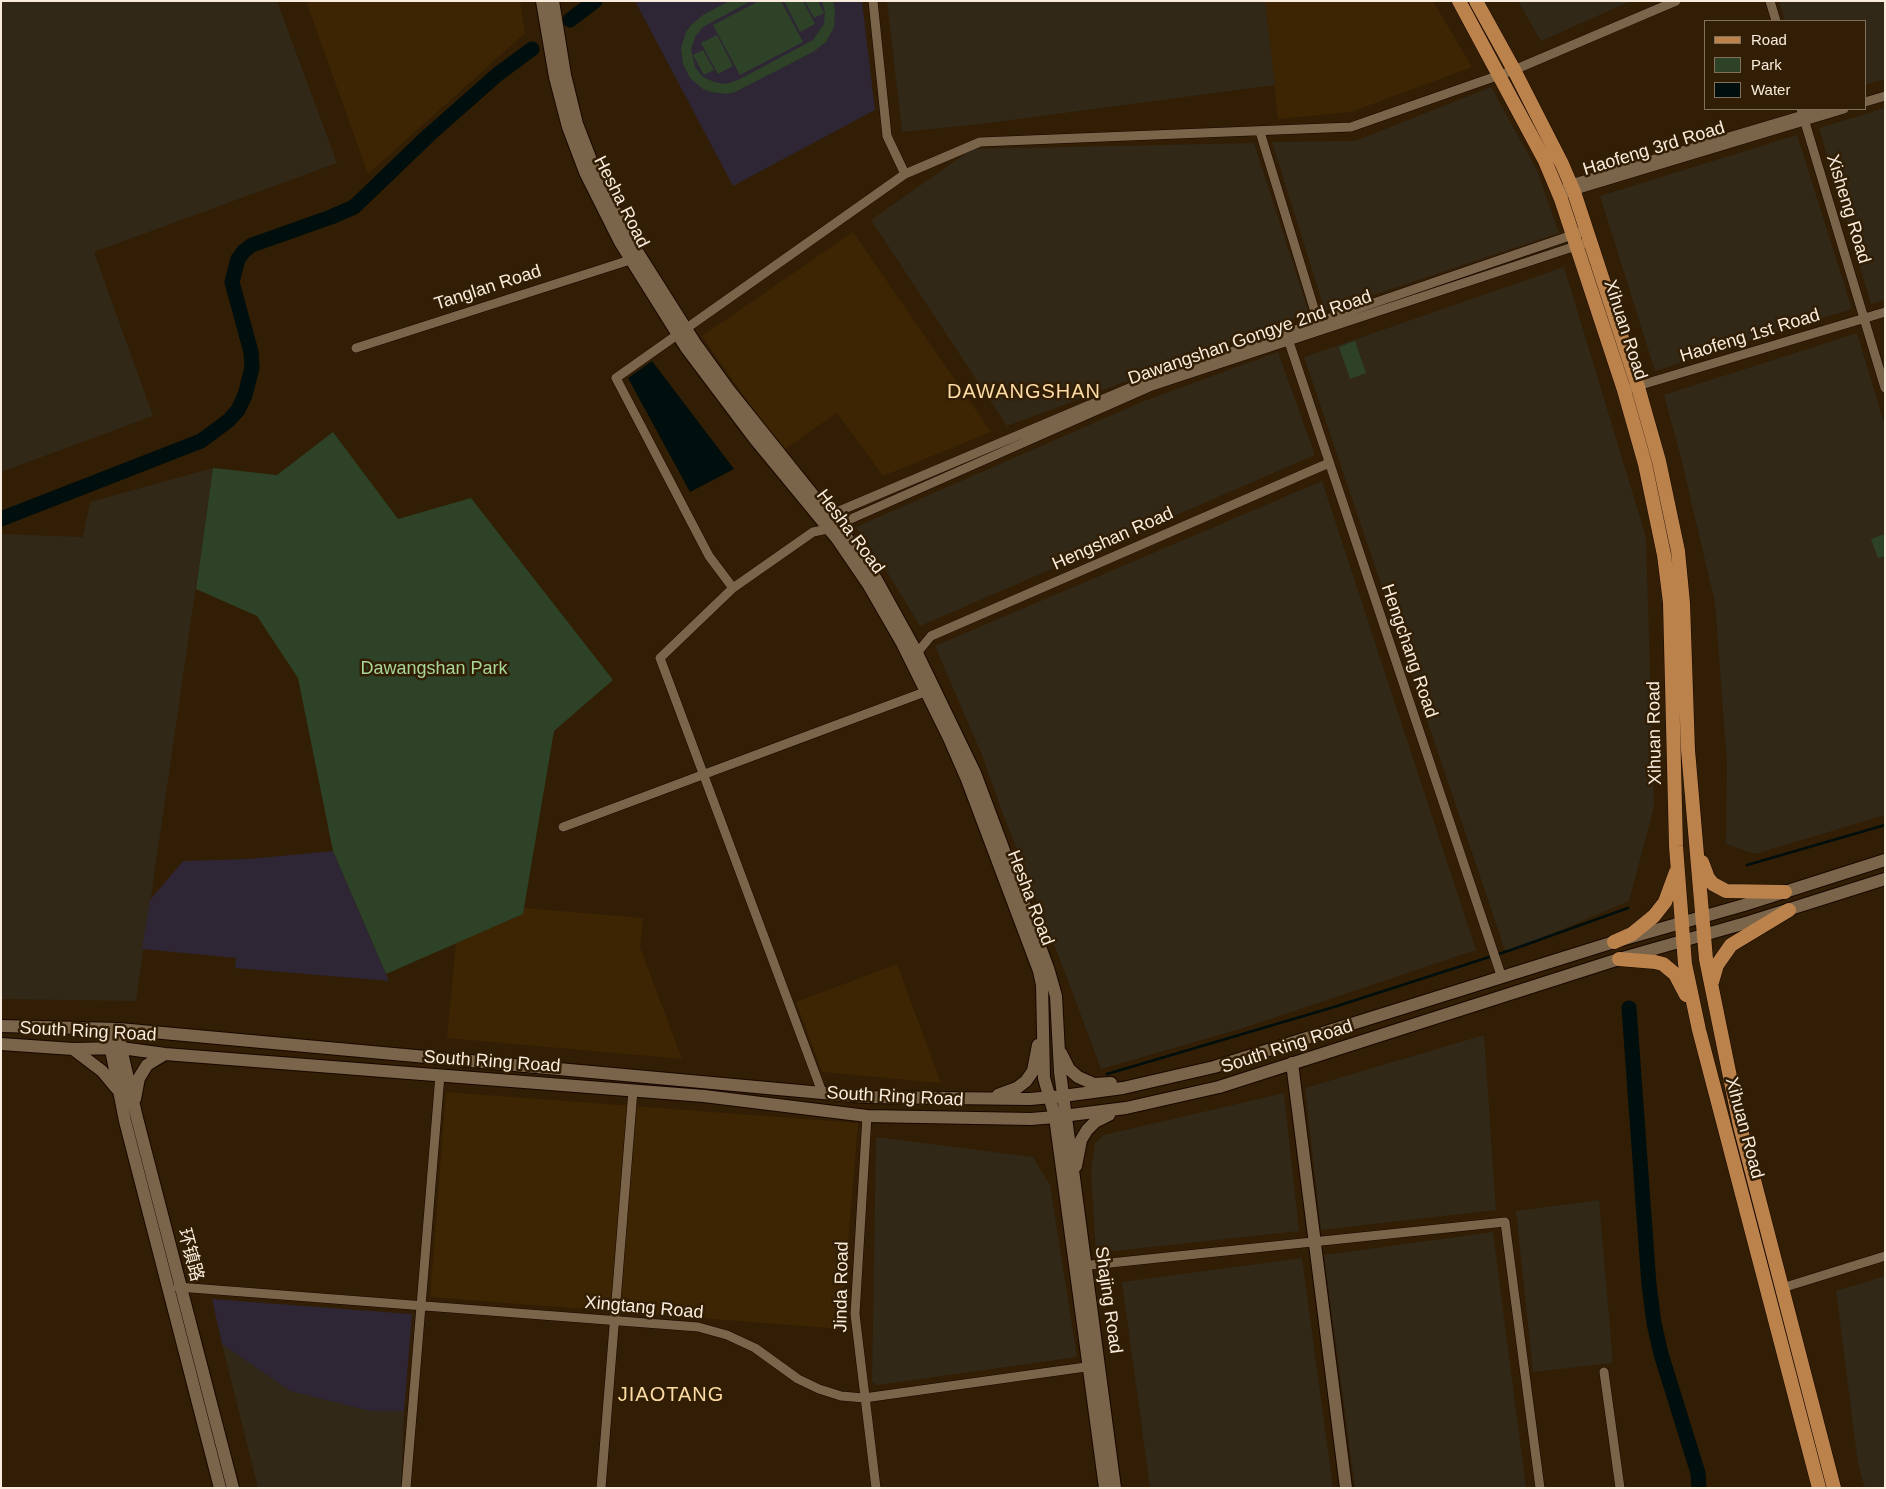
<!DOCTYPE html>
<meta charset="utf-8">
<style>
body{margin:0}
#map{position:relative;width:1886px;height:1489px;overflow:hidden;background:#311e04;font-family:Arial,sans-serif}
canvas{display:block}
.frame{position:absolute;inset:0;border:2px solid #f9ecdd;pointer-events:none}
.legend{position:absolute;left:1704px;top:20px;width:162px;height:90px;box-sizing:border-box;background:#311e04;border:1px solid #81705b;margin:0;padding:6px 9px;list-style:none;font-size:15px;color:#f9ecdd}
.legend li{display:flex;align-items:center;gap:10px;height:25px}
.legend b{width:25px;border:1px solid #81705b}
</style>
<div id="map">
<canvas width="1886" height="1489"></canvas>
<div class="frame"></div>
<ul class="legend">
<li><b style="height:6px;background:#bb824c"></b>Road</li>
<li><b style="height:14px;background:#2d4226"></b>Park</li>
<li><b style="height:14px;background:#000e0e"></b>Water</li>
</ul>
</div>
<script>
const g = document.querySelector('canvas').getContext('2d');
g.lineJoin = 'round';
function fillPath(path, color) {
  g.fillStyle = color;
  g.fill(path, 'evenodd');
}
function shape(rows) {
  const path = new Path2D();
  for (const r of rows) {
    path.moveTo(r[0], r[1]);
    for (let i = 2; i < r.length; i += 2) path.lineTo(r[i], r[i + 1]);
  }
  return path;
}
function trace(path, color, width, dash) {
  g.strokeStyle = color;
  g.lineWidth = width;
  g.lineCap = dash ? 'butt' : 'round';
  g.setLineDash(dash || []);
  g.stroke(path);
}
function label(font, color, halo, rows, align = 'center') {
  g.font = font + ' Arial,"Noto Sans SC",sans-serif';
  g.lineWidth = 5;
  g.setLineDash([]);
  g.textBaseline = 'middle';
  g.strokeStyle = halo;
  g.fillStyle = color;
  for (const [text, x, y, turn = 0] of rows) {
    g.save();
    g.translate(x, y);
    g.rotate((+turn || 0) * Math.PI / 180);
    g.textAlign = isNaN(turn) ? turn : align;
    if (halo) g.strokeText(text, 0, 0);
    g.fillText(text, 0, 0);
    g.restore();
  }
}
fillPath(shape([
 [306,1,520,1,525,33,368,174],
 [1265,1,1433,1,1472,67,1351,112,1278,119],
 [853,232,991,432,883,476,837,413,782,451,702,336],
 [524,908,643,918,640,947,682,1059,447,1038,456,943,523,914],
 [897,964,941,1083,822,1072,796,1002],
 [446,1092,858,1123,841,1329,430,1297]
]), '#3d2503');
fillPath(shape([
 [1,1,277,1,337,163,94,252,153,416,1,472],
 [887,1,1265,1,1275,85,981,124,902,132],
 [1518,1,1631,1,1541,41],
 [1779,1,1885,1,1885,79,1865,85,1865,21,1785,21],
 [1491,87,1537,170,1559,233,1325,311,1272,142,1355,141],
 [1885,108,1885,300,1871,304,1819,128],
 [1797,135,1852,309,1655,371,1600,196],
 [1254,143,1309,313,1007,426,871,220,972,149],
 [1564,267,1646,537,1654,807,1629,901,1506,953,1304,357],
 [1857,333,1885,426,1885,815,1755,854,1726,844,1727,763,1715,603,1681,458,1664,395],
 [1278,352,1315,455,920,626,886,570,856,527,1144,401],
 [213,468,136,1001,1,999,1,534,83,537,90,502],
 [1322,481,1476,950,1243,1028,1101,1069,1064,970,1003,814,982,755,935,646],
 [1484,1035,1496,1210,1321,1230,1305,1088],
 [1284,1093,1299,1231,1096,1253,1091,1170,1095,1143,1104,1135],
 [876,1137,1033,1157,1050,1185,1077,1357,877,1385,872,1382],
 [1599,1200,1613,1363,1533,1372,1516,1211],
 [1493,1232,1526,1488,1355,1488,1324,1255],
 [1302,1258,1333,1488,1150,1488,1122,1282],
 [1885,1276,1885,1488,1865,1488,1858,1464,1836,1291],
 [222,1344,290,1391,370,1411,404,1411,401,1488,258,1488]
]), '#322818');
fillPath(shape([
 [635,1,862,1,875,110,733,186],
 [333,851,389,981,235,968,236,958,142,949,150,900,183,861,249,859],
 [212,1299,412,1314,404,1411,370,1411,290,1391,222,1344]
]), '#2e2635');
fillPath(shape([
 [729,1,751,1,703,27,695,37,691,49,695,67,703,77,714,82,726,84,738,80,813,40,824,24,825,12,822,1,833,1,835,11,834,27,826,42,813,52,735,92,727,94,711,92,703,89,690,78,683,64,681,48,686,32,691,25,703,15],
 [759,1,781,1,803,42,740,75,713,25],
 [784,1,803,1,815,24,800,32],
 [805,1,818,1,824,13,814,18],
 [717,35,733,66,718,74,701,43],
 [703,50,714,70,704,75,693,55],
 [1355,341,1366,373,1350,379,1339,347],
 [333,432,398,519,471,498,613,680,554,731,523,914,386,974,333,851,298,678,257,616,196,589,213,468,277,475],
 [1885,534,1885,556,1878,558,1871,539]
]), '#2d4226');
fillPath(shape([
 [652,361,734,469,690,492,628,378]
]), '#000e0e');
trace(shape([
 [1747,865,1885,825],
 [1107,1074,1334,1007,1511,950,1628,908]
]), '#000e0e', 2.5);
trace(shape([
 [570,20,595,1],
 [1,519,201,441,228,421,238,410,245,395,252,368,251,352,232,282,238,259,244,251,252,245,331,217,354,207,429,135,498,74,532,49],
 [1629,1008,1649,1285,1654,1323,1661,1354,1698,1473,1699,1488]
]), '#000e0e', 15);
const street = shape([
 [873,1,887,136,905,174],
 [1770,1,1776,21],
 [1865,102,1885,96],
 [1801,109,1885,388],
 [1260,132,1320,328],
 [1567,185,1823,109],
 [1559,195,1844,109],
 [1287,336,1502,978],
 [356,348,630,260],
 [1624,390,1885,312],
 [825,517,1146,381,1587,230],
 [733,588,709,556,616,378,905,174,980,142,1351,127,1514,70,1676,1],
 [917,653,931,636,1329,463],
 [563,827,930,690],
 [822,1092,660,658,733,588,813,532,828,529,1152,386,1591,241],
 [867,1116,855,1314,876,1488],
 [1081,1266,1505,1222,1540,1488],
 [178,1287,698,1327,727,1335,755,1348,798,1379,819,1389,841,1396,864,1398,1093,1366],
 [1782,1288,1885,1256],
 [1604,1372,1620,1488],
 [406,1488,440,1075],
 [601,1488,633,1090]
]);
const secondary = shape([
 [542,1,555,77,568,127,585,172,620,242,687,349,754,438,838,540,868,584,902,643,949,738,966,777,1039,971,1042,985,1044,1078,1055,1117,1105,1488],
 [553,1,565,75,577,124,594,168,628,237,695,343,729,390,845,535,876,579,917,653,975,773,1048,968,1056,996,1060,1072,1115,1488],
 [1,1026,119,1029,152,1032,866,1097,1030,1099,1063,1096,1123,1088,1214,1067,1614,942,1744,905,1885,860],
 [107,1029,125,1121,220,1488],
 [119,1029,121,1048,137,1118,233,1488],
 [1,1044,73,1049,121,1048,165,1054,704,1096,867,1116,1031,1119,1055,1117,1126,1108,1219,1087,1619,959,1749,922,1885,879],
 [73,1049,102,1071,117,1089],
 [1061,1053,1069,1069,1078,1077,1094,1084,1111,1083],
 [1292,1063,1346,1488],
 [998,1095,1017,1088,1026,1081,1033,1071,1038,1045],
 [135,1099,139,1078,147,1065,165,1054],
 [1076,1166,1081,1140,1087,1130,1095,1122,1109,1115]
]);
const primary = shape([
 [1459,1,1545,161,1561,199,1624,390,1645,464,1664,555,1670,603,1676,846,1685,964,1699,1030,1819,1488],
 [1476,1,1514,70,1562,164,1574,192,1638,387,1659,461,1678,551,1683,603,1688,750,1706,959,1740,1126,1834,1488],
 [1702,862,1708,878,1713,884,1726,891,1785,892],
 [1614,942,1632,934,1654,916,1665,902,1676,872],
 [1619,959,1655,962,1663,964,1675,974,1686,995],
 [1712,982,1717,965,1731,945,1789,910]
]);
trace(street, '#180700', 10);
trace(secondary, '#180700', 14);
trace(primary, '#180700', 15);
trace(street, '#7b654a', 9);
trace(secondary, '#7b654a', 12);
trace(primary, '#bb824c', 14);
label('18px', '#f9ecdd', '#311e04', [
 ["Haofeng 3rd Road",1654,149,-17],
 ["Hesha Road",621,202,63],
 ["Xisheng Road",1848,209,73],
 ["Tanglan Road",488,288,-18],
 ["Xihuan Road",1625,330,72],
 ["Haofeng 1st Road",1750,336,-17],
 ["Dawangshan Gongye 2nd Road",1250,338,-19],
 ["Hesha Road",850,532,53],
 ["Hengshan Road",1113,539,-24],
 ["Hengchang Road",1409,651,71],
 ["Xihuan Road",1655,733,-91],
 ["Hesha Road",1030,898,69],
 ["South Ring Road",88,1032,3],
 ["South Ring Road",1287,1047,-18],
 ["South Ring Road",492,1062,4],
 ["South Ring Road",895,1097,3],
 ["Xihuan Road",1744,1128,75],
 ["环镇路",190,1255,75],
 ["Jinda Road",842,1287,-89],
 ["Shajing Road",1108,1300,82],
 ["Xingtang Road",644,1308,5]
]);
label('18px', '#a8d798', '#311e04', [
 ["Dawangshan Park",434,669]
]);
g.letterSpacing = '1px';
label('20px', '#fddba4', '#311e04', [
 ["DAWANGSHAN",1024,392],
 ["JIAOTANG",671,1395]
]);
g.letterSpacing = '0px';
</script>
